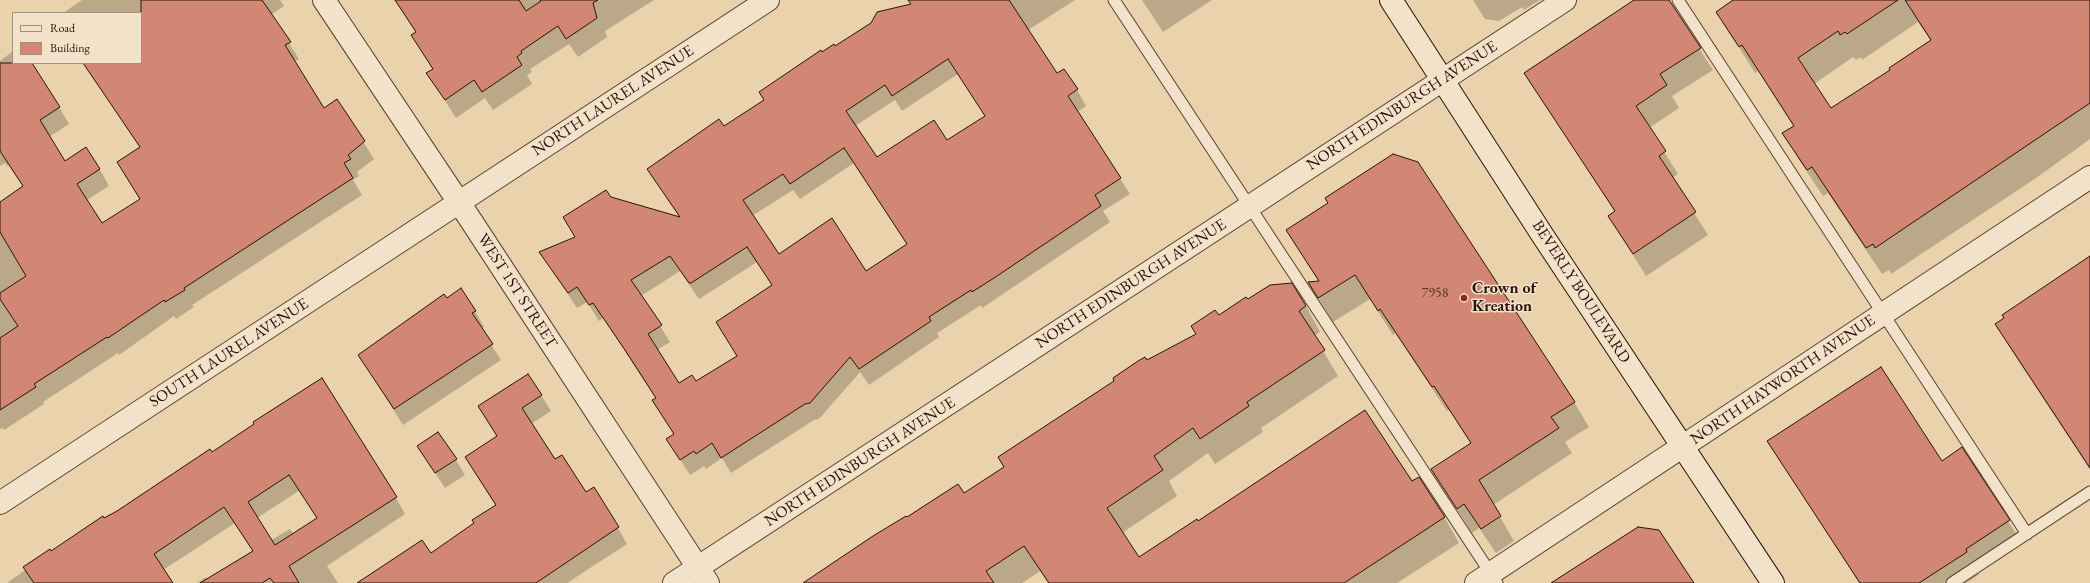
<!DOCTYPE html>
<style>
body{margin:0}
#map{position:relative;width:2090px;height:583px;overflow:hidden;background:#e9d2ac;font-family:"EB Garamond",serif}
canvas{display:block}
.legend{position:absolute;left:12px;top:12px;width:130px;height:52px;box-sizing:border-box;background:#f1e2c9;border:1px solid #a28f7c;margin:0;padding:5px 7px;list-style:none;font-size:12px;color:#2b1209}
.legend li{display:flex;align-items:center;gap:8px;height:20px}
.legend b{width:20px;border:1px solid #a28f7c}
</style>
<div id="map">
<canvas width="2090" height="583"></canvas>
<ul class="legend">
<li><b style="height:5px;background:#f1e2c9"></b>Road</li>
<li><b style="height:11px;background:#d18773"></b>Building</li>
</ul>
</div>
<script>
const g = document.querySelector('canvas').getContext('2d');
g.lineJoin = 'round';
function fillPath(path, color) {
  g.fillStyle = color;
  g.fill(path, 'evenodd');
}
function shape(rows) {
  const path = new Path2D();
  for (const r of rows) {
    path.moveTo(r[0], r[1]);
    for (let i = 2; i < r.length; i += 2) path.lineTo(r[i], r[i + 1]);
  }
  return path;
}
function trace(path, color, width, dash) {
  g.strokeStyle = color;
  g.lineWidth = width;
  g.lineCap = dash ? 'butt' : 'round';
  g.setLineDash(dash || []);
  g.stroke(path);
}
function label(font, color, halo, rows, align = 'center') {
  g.font = font + ' "EB Garamond",serif';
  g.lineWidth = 3;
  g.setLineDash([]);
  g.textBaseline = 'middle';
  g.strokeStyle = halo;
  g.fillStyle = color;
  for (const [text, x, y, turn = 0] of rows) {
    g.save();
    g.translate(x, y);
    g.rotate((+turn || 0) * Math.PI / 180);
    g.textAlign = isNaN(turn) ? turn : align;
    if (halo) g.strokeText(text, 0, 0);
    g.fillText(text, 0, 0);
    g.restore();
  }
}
fillPath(shape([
 [82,0,280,0,284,6,271,15,299,59,294,62,323,109,337,100,374,159,357,172,359,176,353,180,362,195,192,305,194,307,176,319,174,316,119,355,118,353,43,402,44,404,4,430,3,428,0,429,0,203,24,187,9,165,7,166,5,163,0,166,0,61,13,51,13,63,30,63,59,107,69,124,49,137,65,162,86,148,100,170,109,186,87,200,102,224,141,200,140,148,84,63,141,63,141,13,63,13],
 [395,0,654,0,605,31,607,37,578,57,569,44,530,69,532,72,527,75,532,84,493,110,485,98,456,118,428,74,434,70,416,33],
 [909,0,1075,0,1028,30,1057,74,1077,90,1086,106,1077,112,1130,194,1103,211,1110,222,1003,294,982,308,981,305,937,333,939,337,869,385,860,372,819,419,814,420,731,473,722,458,706,469,704,466,690,475,677,455,674,435,654,401,656,399,603,318,599,321,587,302,577,308,540,252,576,237,610,197,680,218,648,169,724,128,765,101,822,53,912,5],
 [958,74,986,117,947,142,877,159,855,126,895,100,902,111],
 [854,163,907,245,865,272,779,255,752,216,793,190,800,199],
 [757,262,773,286,737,356,695,383,679,385,657,350,670,342,641,296,680,271,699,299],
 [1142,0,1212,0,1163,32],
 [1473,0,1540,0,1524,10,1522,7,1499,21,1485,19],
 [1636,0,1668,0,1713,70,1672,96,1679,108,1649,128,1678,174,1672,178,1708,235,1646,276,1609,216,1615,212,1525,73],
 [1735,0,2090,0,2090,139,2036,178,1891,274,1889,270,1882,274,1828,193,1823,196,1799,160,1784,134,1794,127,1758,71,1755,73,1717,12],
 [1918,22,1931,41,1891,70,1831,109,1814,84,1853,57,1856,60,1861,57,1862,60],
 [1287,231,1574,402,1589,427,1565,442,1572,453,1493,505,1514,541,1496,553,1479,528,1472,533,1432,469,1471,444,1449,410,1447,411,1395,333,1393,335,1370,299,1333,322,1309,283,1319,282],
 [2090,257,2090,470,2012,351,1997,324],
 [447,300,475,311,484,327,481,329,501,360,403,425,359,355],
 [1247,300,1306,306,1320,332,1314,336,1338,376,1261,428,1263,432,1215,464,1208,453,1169,481,1177,496,1122,533,1138,558,1197,522,1412,483,1444,517,1459,543,1397,583,1048,583,1040,571,1022,583,805,583,958,485,964,495,1005,468,1147,361,1197,334,1219,316],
 [541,395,551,411,531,424,555,460,618,528,627,544,567,583,358,583,430,554,475,524,496,506,466,458,497,437,479,407],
 [1768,441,1941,462,1962,449,2022,543,1978,572,1979,575,1966,583,1859,583],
 [212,453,396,498,405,514,327,566,338,583,197,583,206,577,207,579,253,551,235,523,163,570,172,583,7,583,51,552],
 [300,490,318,518,294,534,290,529,271,540,257,518],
 [456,460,465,475,445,488,428,462]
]), '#0003');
const building = shape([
 [141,0,262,0,291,42,285,45,324,108,337,99,365,141,348,155,351,159,344,163,353,178,184,288,185,290,165,302,164,300,108,338,107,337,34,384,36,387,0,410,0,338,18,326,0,299,0,293,26,276,0,232,0,202,23,186,0,151,0,63,32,63,60,107,40,120,65,161,86,147,100,169,77,184,102,223,140,199,117,162,140,147,83,63,141,63,141,0],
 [395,0,519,0,526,11,541,1,540,0,598,0,593,3,597,18,566,39,558,26,521,51,522,53,517,57,522,65,482,92,474,80,445,100,426,73,433,69,411,35,416,32,395,0],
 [908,0,1009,0,1057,73,1064,69,1078,89,1068,96,1121,178,1095,195,1101,206,994,278,972,292,971,290,929,317,931,321,859,369,850,357,810,403,805,404,721,458,712,443,696,454,694,451,680,460,666,439,674,434,652,400,656,398,625,350,593,303,589,305,577,287,568,293,539,252,575,237,563,217,606,190,611,197,680,217,647,169,719,119,724,126,764,100,759,92,821,50,822,52,834,44,835,46,871,23,877,12,911,4,908,0],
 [948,59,985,116,947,140,934,120,877,157,846,111,885,85,892,96,948,59],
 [844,148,907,244,866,271,832,218,779,254,743,200,783,174,790,184,844,148],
 [747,247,772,285,716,322,737,356,696,381,692,375,679,383,648,334,662,325,631,280,670,256,689,283,691,283,747,247],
 [1634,0,1669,0,1701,48,1660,74,1667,85,1636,106,1666,151,1659,156,1696,212,1633,254,1608,216,1615,211,1524,73,1634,0],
 [1733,0,1898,0,1847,34,1845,32,1840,35,1838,31,1798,58,1831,108,1890,70,1889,68,1931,40,1905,0,2090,0,2090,103,1875,248,1873,244,1866,248,1812,167,1807,170,1782,133,1794,126,1742,45,1739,47,1716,12,1733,0],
 [1393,154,1418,162,1575,402,1551,417,1559,428,1479,480,1501,516,1481,529,1464,504,1457,509,1431,469,1471,443,1434,386,1432,387,1380,309,1378,311,1355,275,1318,298,1308,282,1319,281,1286,230,1328,203,1325,198,1393,154],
 [2090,256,2090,468,1995,324,2004,318,2002,315,2090,256],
 [1292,283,1306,306,1299,311,1325,350,1247,402,1249,406,1200,439,1193,428,1154,456,1163,470,1107,508,1139,557,1197,519,1198,521,1365,410,1412,481,1419,477,1445,517,1344,583,1049,583,1024,546,986,571,994,583,803,583,873,536,906,516,907,517,958,484,964,493,1004,467,998,457,1114,381,1113,378,1138,361,1145,357,1147,360,1196,334,1191,326,1215,310,1219,315,1246,297,1248,299,1270,285,1292,283],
 [461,288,476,311,472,313,493,344,394,409,358,355,444,294,447,298,461,288],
 [1881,367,1942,461,1962,447,2010,520,1966,549,1967,552,1919,583,1860,583,1767,441,1881,367],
 [528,374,542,395,522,408,555,459,562,455,586,492,594,487,619,527,536,583,357,583,422,540,431,553,474,523,472,520,496,505,465,457,497,436,478,406,528,374],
 [322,378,397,497,289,566,299,583,274,583,270,578,262,583,200,583,253,551,224,507,154,554,173,583,34,583,23,567,50,549,51,551,103,516,104,518,117,511,210,449,212,452,254,424,253,422,322,378],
 [289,475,317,518,275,545,248,502,289,475],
 [438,432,457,459,435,473,417,446,438,432],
 [1638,527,1659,530,1694,583,1551,583,1638,527]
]);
fillPath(building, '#d18773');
trace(building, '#2b1209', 1);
const service = shape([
 [1114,0,1497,583],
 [1678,0,2027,534],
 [1952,583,2090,492]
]);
const minor = shape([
 [324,0,472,222,708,583],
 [0,503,768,0],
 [674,583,1565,0],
 [1476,583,2090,177]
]);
const secondary = shape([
 [1391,0,1543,236,1773,583]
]);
trace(service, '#5a4232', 13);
trace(minor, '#5a4232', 24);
trace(secondary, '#2b1209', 24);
trace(service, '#f1e2c9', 11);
trace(minor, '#f1e2c9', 22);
trace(secondary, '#f1e2c9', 22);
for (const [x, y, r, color] of [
 [1464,298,4,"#8f2418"]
]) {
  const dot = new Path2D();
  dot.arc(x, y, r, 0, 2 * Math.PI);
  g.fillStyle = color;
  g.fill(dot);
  trace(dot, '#f1e2c9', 1.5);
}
label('14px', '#542f24', null, [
 ["7958",1435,293]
]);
label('16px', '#2b1209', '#f1e2c9', [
 ["NORTH LAUREL AVENUE",613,101,-33],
 ["NORTH EDINBURGH AVENUE",1402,106,-33],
 ["NORTH EDINBURGH AVENUE",1131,284,-33],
 ["WEST 1ST STREET",517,291,57],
 ["BEVERLY BOULEVARD",1581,292,57],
 ["SOUTH LAUREL AVENUE",229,353,-33],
 ["NORTH HAYWORTH AVENUE",1783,380,-34],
 ["NORTH EDINBURGH AVENUE",860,462,-33]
]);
label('bold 16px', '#2b1209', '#f1e2c9', [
 ["Crown of",1472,289],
 ["Kreation",1472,307]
], 'left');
</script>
